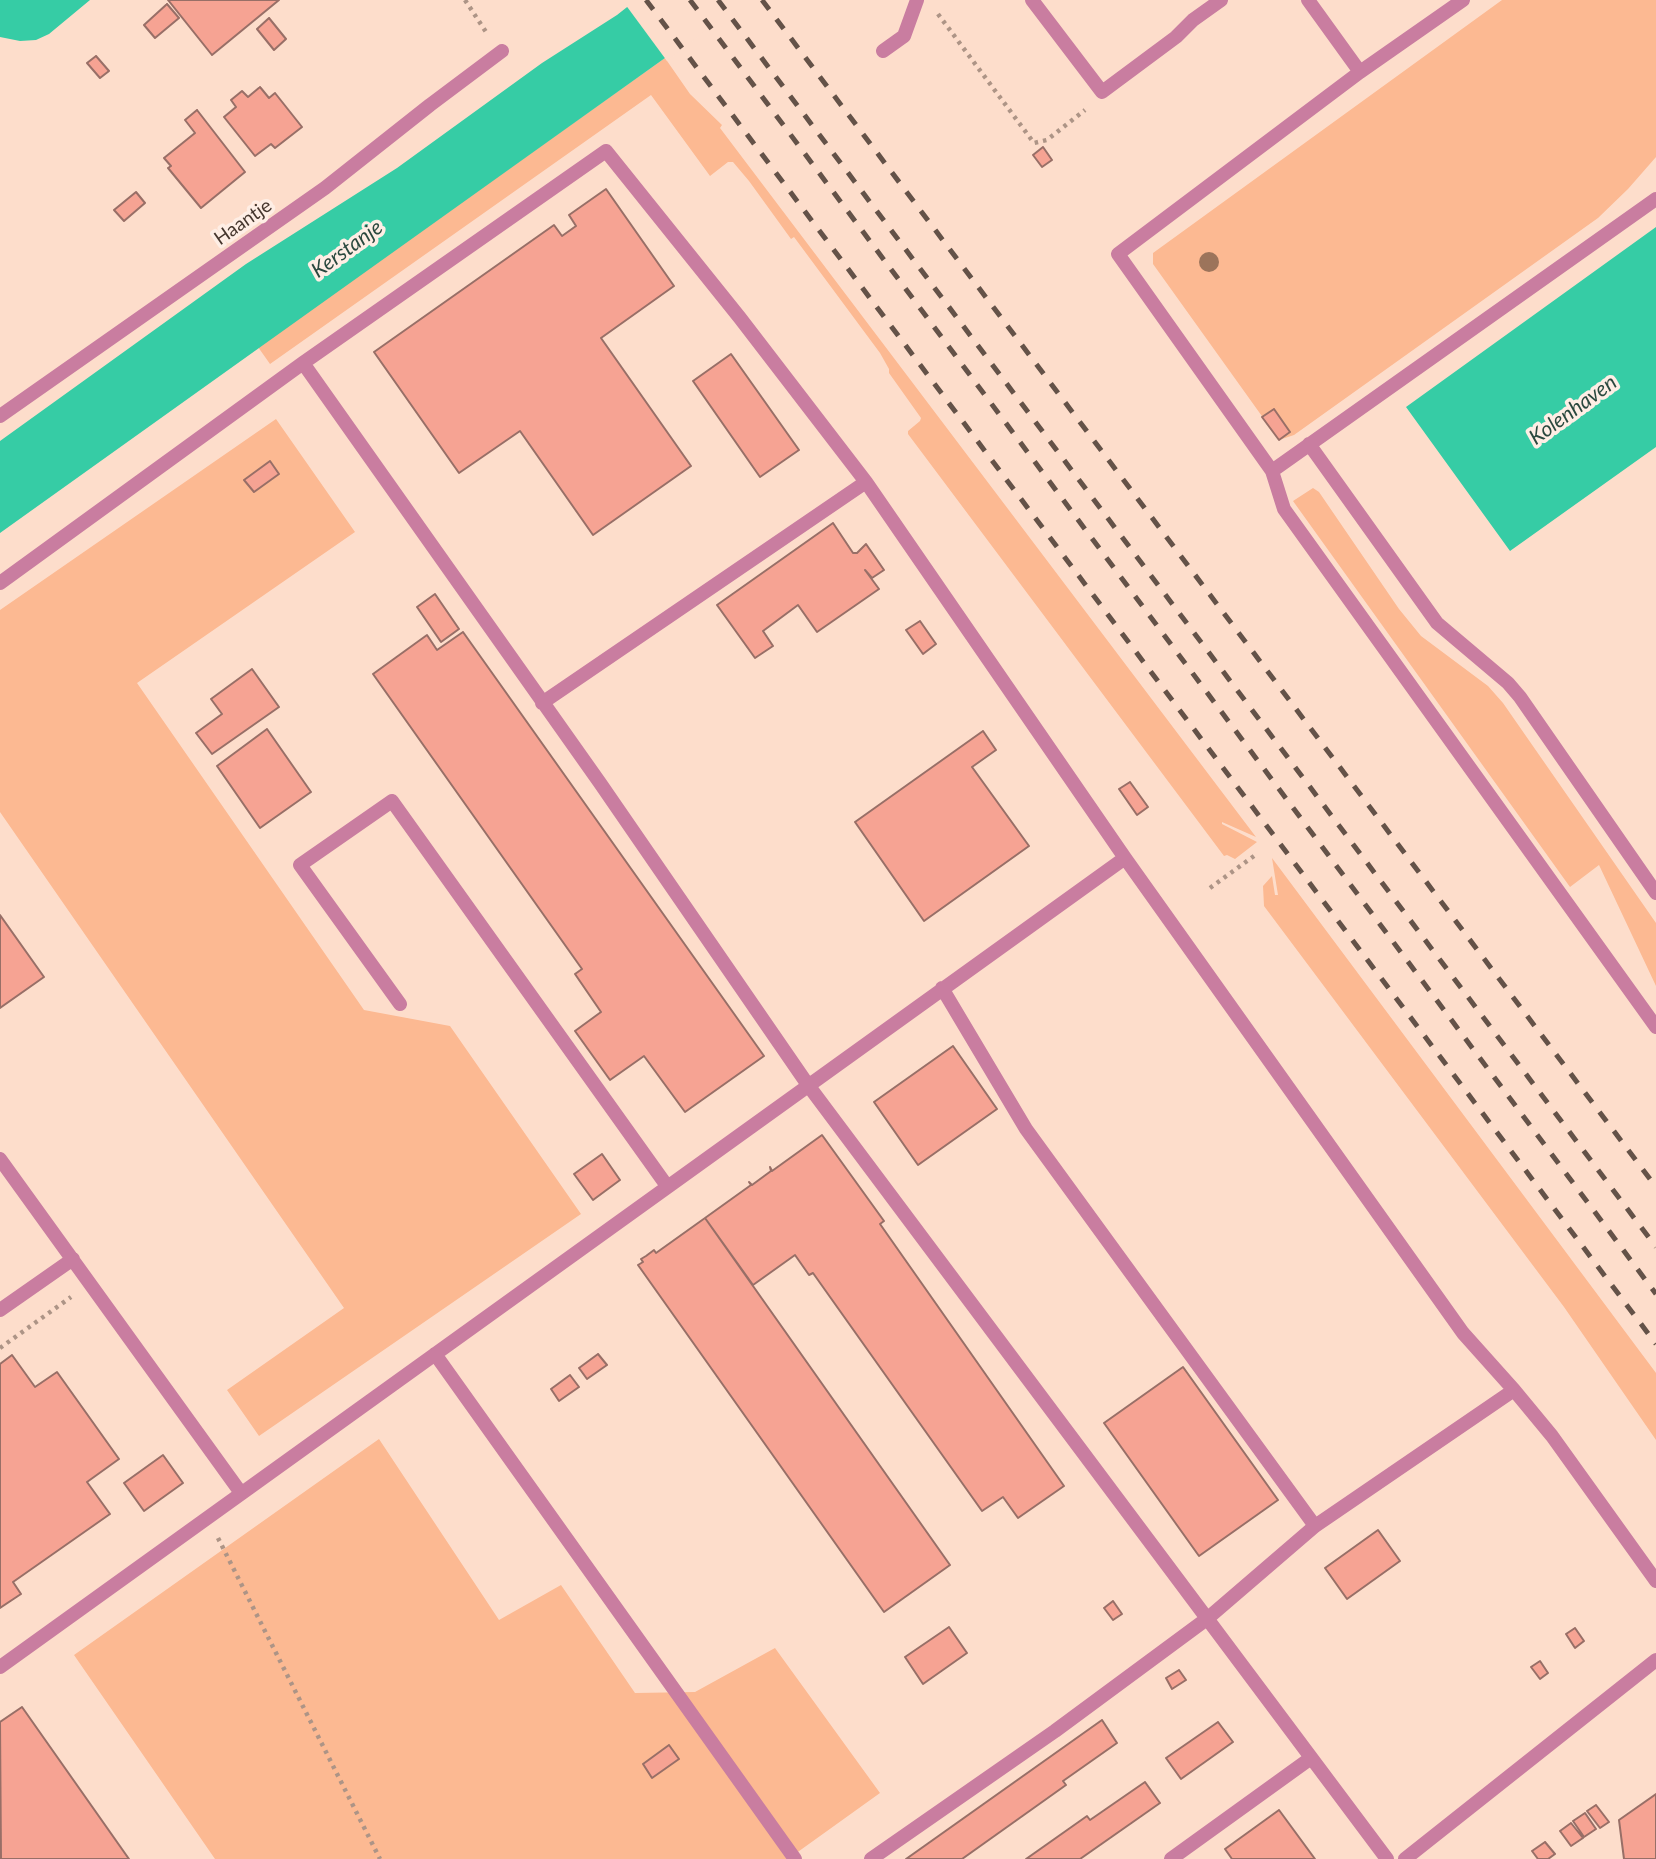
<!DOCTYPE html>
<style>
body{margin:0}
canvas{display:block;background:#fdddcb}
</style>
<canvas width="1656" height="1859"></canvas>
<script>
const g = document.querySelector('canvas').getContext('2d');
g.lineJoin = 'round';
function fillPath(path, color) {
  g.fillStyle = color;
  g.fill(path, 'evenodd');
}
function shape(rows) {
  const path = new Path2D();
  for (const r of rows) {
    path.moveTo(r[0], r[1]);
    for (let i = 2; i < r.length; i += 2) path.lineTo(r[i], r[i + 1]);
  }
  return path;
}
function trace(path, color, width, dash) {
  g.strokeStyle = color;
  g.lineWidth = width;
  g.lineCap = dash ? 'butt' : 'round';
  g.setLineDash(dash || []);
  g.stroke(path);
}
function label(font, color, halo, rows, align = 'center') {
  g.font = font + ' Lato,sans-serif';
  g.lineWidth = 7;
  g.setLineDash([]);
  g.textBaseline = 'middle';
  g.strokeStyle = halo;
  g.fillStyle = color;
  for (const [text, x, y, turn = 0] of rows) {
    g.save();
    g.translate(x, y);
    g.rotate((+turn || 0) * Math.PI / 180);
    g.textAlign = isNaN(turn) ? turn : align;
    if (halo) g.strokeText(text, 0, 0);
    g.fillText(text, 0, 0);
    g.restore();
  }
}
fillPath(shape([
 [1502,0,1656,0,1656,157,1628,189,1598,218,1294,435,1279,440,1153,264,1153,253],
 [665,58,690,94,722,125,720,128,1256,837,1222,822,1222,824,1257,842,1235,859,1227,855,1224,856,908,434,908,431,920,421,921,418,889,373,889,369,880,353,794,237,791,239,749,181,733,162,728,162,710,176,651,95,270,364,258,347],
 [276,419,355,532,137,683,364,1010,450,1026,581,1214,259,1436,227,1390,344,1308,0,812,0,610],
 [1313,488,1319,492,1399,609,1421,636,1488,686,1503,703,1656,923,1656,986,1599,865,1570,887,1293,501],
 [1272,858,1656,1373,1656,1440,1564,1307,1264,906,1263,886,1272,876,1275,895,1278,895],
 [379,1439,499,1620,561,1585,635,1693,695,1692,775,1648,880,1793,788,1859,215,1859,74,1655]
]), '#fcb992');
fillPath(shape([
 [0,0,90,0,49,34,36,40,20,41,0,37],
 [636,0,695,33,665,58,0,533,0,441,246,264,397,168,542,63,617,15],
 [1656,227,1656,447,1510,551,1406,407]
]), '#36cca5');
fillPath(shape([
 [630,0,742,0,733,9,667,61,625,4]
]), '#fdddcb');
const building = shape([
 [168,0,279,0,212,55,168,0],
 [167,4,179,18,155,38,144,25,167,4],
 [269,18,286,39,274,50,257,29,269,18],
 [96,56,109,71,100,78,87,63,96,56],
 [260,87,269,98,275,93,302,127,275,148,271,144,255,156,224,117,236,107,231,100,242,91,248,97,260,87],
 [197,110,245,172,201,208,168,168,171,166,164,158,195,133,185,120,197,110],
 [1043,147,1052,160,1042,167,1033,155,1043,147],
 [606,189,674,286,601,338,691,466,593,535,520,431,459,473,374,352,554,225,562,236,576,226,569,215,606,189],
 [136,192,145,203,124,221,114,210,136,192],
 [731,354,799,450,760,477,693,381,731,354],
 [1274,409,1290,432,1279,440,1262,417,1274,409],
 [270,461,279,474,254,492,244,480,270,461],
 [833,523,853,553,857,553,866,544,884,570,872,578,865,570,879,589,817,632,798,605,763,631,773,646,755,658,717,605,833,523],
 [435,594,459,629,441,642,417,607,435,594],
 [920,621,936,644,923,654,906,630,920,621],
 [463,632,764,1056,685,1112,644,1056,610,1080,575,1031,601,1012,575,974,582,969,373,674,427,635,437,650,463,632],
 [252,669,279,707,212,754,196,733,222,714,211,699,252,669],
 [267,729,311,792,260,828,217,766,267,729],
 [983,731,996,750,972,767,1029,846,924,921,855,822,983,731],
 [1130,782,1148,807,1137,815,1119,789,1130,782],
 [0,915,44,977,0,1008,0,915],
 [953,1046,997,1109,918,1165,874,1102,953,1046],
 [822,1135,884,1221,880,1224,1064,1486,1018,1518,1003,1497,982,1511,813,1273,809,1275,795,1255,753,1285,705,1218,751,1185,749,1182,752,1185,771,1171,770,1167,772,1171,822,1135],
 [602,1154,620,1180,593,1200,574,1174,602,1154],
 [705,1218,950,1565,884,1612,638,1265,643,1262,641,1259,646,1256,654,1250,656,1253,705,1218],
 [598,1354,607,1365,587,1379,579,1368,598,1354],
 [12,1355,35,1387,57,1372,119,1459,87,1482,110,1514,13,1582,21,1594,0,1608,0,1364,12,1355],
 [1183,1367,1278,1500,1199,1556,1104,1423,1183,1367],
 [570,1375,579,1387,559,1401,551,1389,570,1375],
 [163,1455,183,1483,144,1511,124,1483,163,1455],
 [1378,1530,1400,1561,1347,1599,1325,1568,1378,1530],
 [1113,1601,1122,1614,1113,1620,1104,1608,1113,1601],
 [949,1627,967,1653,923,1684,905,1657,949,1627],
 [1575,1628,1584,1641,1575,1648,1566,1634,1575,1628],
 [1540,1661,1548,1673,1540,1679,1531,1667,1540,1661],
 [1179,1670,1186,1680,1172,1689,1166,1678,1179,1670],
 [22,1707,129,1859,1,1859,0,1722,22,1707],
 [1102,1720,1117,1743,1063,1781,1066,1785,962,1859,906,1859,1102,1720],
 [1218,1722,1233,1742,1181,1779,1166,1758,1218,1722],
 [669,1745,679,1759,652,1778,643,1764,669,1745],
 [1145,1782,1160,1803,1080,1859,1026,1859,1087,1816,1090,1820,1145,1782],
 [1656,1794,1656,1859,1624,1859,1619,1820,1656,1794],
 [1596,1805,1609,1822,1600,1828,1587,1811,1596,1805],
 [1279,1810,1315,1859,1232,1859,1225,1849,1279,1810],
 [1585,1813,1596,1829,1584,1837,1573,1821,1585,1813],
 [1571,1823,1583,1838,1571,1846,1560,1831,1571,1823],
 [1545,1842,1555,1854,1548,1859,1538,1859,1532,1851,1545,1842]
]);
fillPath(building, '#f6a393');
trace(building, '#986f67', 2);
trace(shape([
 [465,0,486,32],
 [938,14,1034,143,1047,140,1085,110],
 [1210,888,1254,856],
 [0,1348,71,1297],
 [218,1538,380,1859]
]), '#ad9486', 4.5, [3.5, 5]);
trace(shape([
 [1032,0,1102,92,1176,37,1193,20,1221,0],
 [1308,0,1360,72],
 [1463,0,1360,72,1118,254,1272,471,1656,199],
 [883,51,904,36,917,0],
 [303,363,600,783,808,1085,1387,1859],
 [1309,444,1437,623,1508,683,1520,697,1656,893],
 [1272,471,1284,509,1656,1027],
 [0,583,303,363,606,151,740,318,866,482,1125,858,1463,1333,1514,1390,1552,1436,1656,1581],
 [542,703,866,482],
 [942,988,1026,1129,1315,1526],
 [400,1004,300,865,392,801,667,1186],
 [0,1159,241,1493],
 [0,1310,73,1259],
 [435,1354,795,1859],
 [0,1667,1125,858],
 [871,1859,1055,1731,1208,1618,1315,1526,1514,1390],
 [1171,1859,1311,1758],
 [1405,1859,1656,1660]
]), '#c97da0', 14);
trace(shape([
 [0,416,325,188,430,105,502,51]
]), '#c97da0', 14);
trace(shape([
 [646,0,1656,1344],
 [690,0,1656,1294],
 [718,0,1656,1247],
 [762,0,1656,1187]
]), '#645248', 5, [12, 12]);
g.fillStyle = '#9c745b';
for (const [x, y] of [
 [1209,262]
]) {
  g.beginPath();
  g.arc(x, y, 10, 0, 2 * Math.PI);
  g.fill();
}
label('19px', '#45362d', '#feeee5', [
 ["Haantje",243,222,-35]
]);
label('italic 21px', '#2a483e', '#feeee5', [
 ["Kerstanje",347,249,-36],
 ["Kolenhaven",1573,410,-36]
]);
</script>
